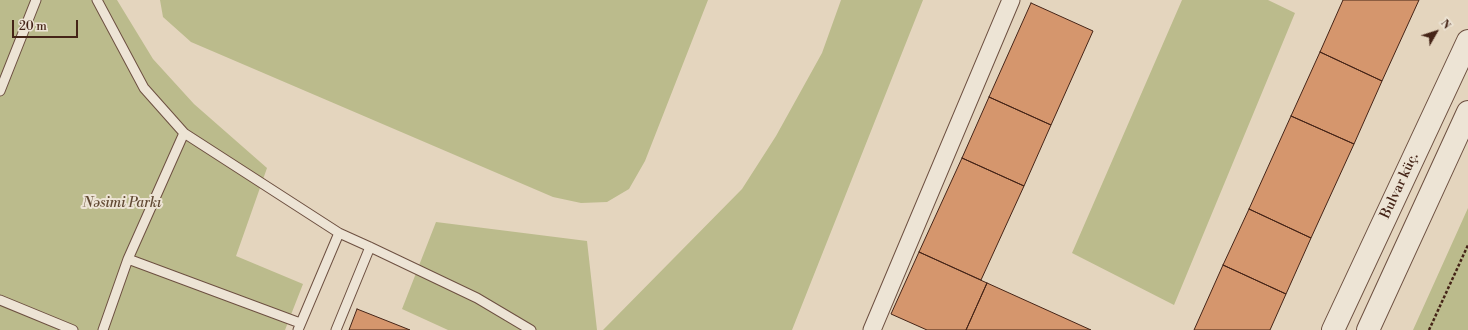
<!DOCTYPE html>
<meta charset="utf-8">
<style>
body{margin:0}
#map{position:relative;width:1468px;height:330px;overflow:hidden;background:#e4d5be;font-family:"Libre Bodoni",serif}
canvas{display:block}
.north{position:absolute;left:1416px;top:12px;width:40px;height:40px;-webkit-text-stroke:3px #ede4d5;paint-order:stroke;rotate:51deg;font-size:11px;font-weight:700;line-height:16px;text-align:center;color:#452417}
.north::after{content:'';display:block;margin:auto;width:14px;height:18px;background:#452417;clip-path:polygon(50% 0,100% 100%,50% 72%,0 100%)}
.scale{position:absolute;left:12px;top:20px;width:66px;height:18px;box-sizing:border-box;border:2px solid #452417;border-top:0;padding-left:5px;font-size:12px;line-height:14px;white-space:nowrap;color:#452417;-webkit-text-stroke:3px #ede4d5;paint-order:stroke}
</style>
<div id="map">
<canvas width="1468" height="330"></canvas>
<div class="north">N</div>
<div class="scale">20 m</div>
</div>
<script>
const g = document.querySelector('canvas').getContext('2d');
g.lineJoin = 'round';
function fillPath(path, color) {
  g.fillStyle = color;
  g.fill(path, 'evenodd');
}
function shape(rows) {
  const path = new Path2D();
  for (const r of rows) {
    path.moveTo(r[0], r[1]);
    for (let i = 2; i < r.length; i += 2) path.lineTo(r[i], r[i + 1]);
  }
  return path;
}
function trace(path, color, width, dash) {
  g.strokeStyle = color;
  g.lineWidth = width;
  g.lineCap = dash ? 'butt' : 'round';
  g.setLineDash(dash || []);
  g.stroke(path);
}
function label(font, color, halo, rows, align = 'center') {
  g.font = font + ' "Libre Bodoni",serif';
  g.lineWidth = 4;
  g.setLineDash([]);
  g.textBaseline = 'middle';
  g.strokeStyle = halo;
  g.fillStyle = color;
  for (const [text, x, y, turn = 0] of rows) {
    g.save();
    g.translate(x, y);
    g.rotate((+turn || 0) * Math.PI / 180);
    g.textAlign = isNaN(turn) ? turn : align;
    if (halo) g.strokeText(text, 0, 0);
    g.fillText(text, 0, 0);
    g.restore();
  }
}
fillPath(shape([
 [0,0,117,0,153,59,194,104,267,168,236,256,303,284,285,330,0,330],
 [160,0,708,0,645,161,629,189,607,202,581,203,553,197,191,42,163,17],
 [841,0,923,0,792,330,603,330,742,189,776,136,822,53],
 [1182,0,1268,0,1295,13,1174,305,1072,253],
 [1468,208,1468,330,1413,330],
 [436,222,587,241,597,330,448,330,402,309]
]), '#bbbb8c');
const building = shape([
 [1343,0,1419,0,1382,81,1320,52,1343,0],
 [1031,3,1093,31,1051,125,989,97,1031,3],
 [1320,52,1382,81,1354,144,1291,116,1320,52],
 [989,97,1051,125,1024,186,962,158,989,97],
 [1291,116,1354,144,1311,238,1249,209,1291,116],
 [962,158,1024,186,981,280,919,252,962,158],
 [1249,209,1311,238,1286,294,1223,265,1249,209],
 [919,252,987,283,966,330,927,330,891,314,919,252],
 [1223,265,1286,294,1270,330,1194,330,1223,265],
 [987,283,1091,330,966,330,987,283],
 [357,309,400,326,410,330,349,330,357,309]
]);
fillPath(building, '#d5966d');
trace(building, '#452417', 1);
const service = shape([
 [97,0,144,88,184,133,339,233,370,247,477,298,531,330],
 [0,91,36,0],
 [128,259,300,323],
 [0,300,73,330],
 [103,330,128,259,184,133],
 [298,330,339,233],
 [336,330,370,247]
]);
const minor = shape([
 [872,330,1011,0]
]);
const tertiary = shape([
 [1333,330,1468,41],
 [1368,330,1468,112]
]);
trace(service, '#6d5041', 11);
trace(minor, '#6d5041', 19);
trace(tertiary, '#6d5041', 24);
trace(shape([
 [1429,330,1468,245]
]), '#452417', 2.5, [3, 2]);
trace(service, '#ede4d5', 9);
trace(minor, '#ede4d5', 17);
trace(tertiary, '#ede4d5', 22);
label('14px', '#452417', '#ede4d5', [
 ["Bulvar küç.",1400,186,-65]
]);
label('italic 14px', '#624a34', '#ede4d5', [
 ["Nəsimi Parkı",122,204]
]);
</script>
